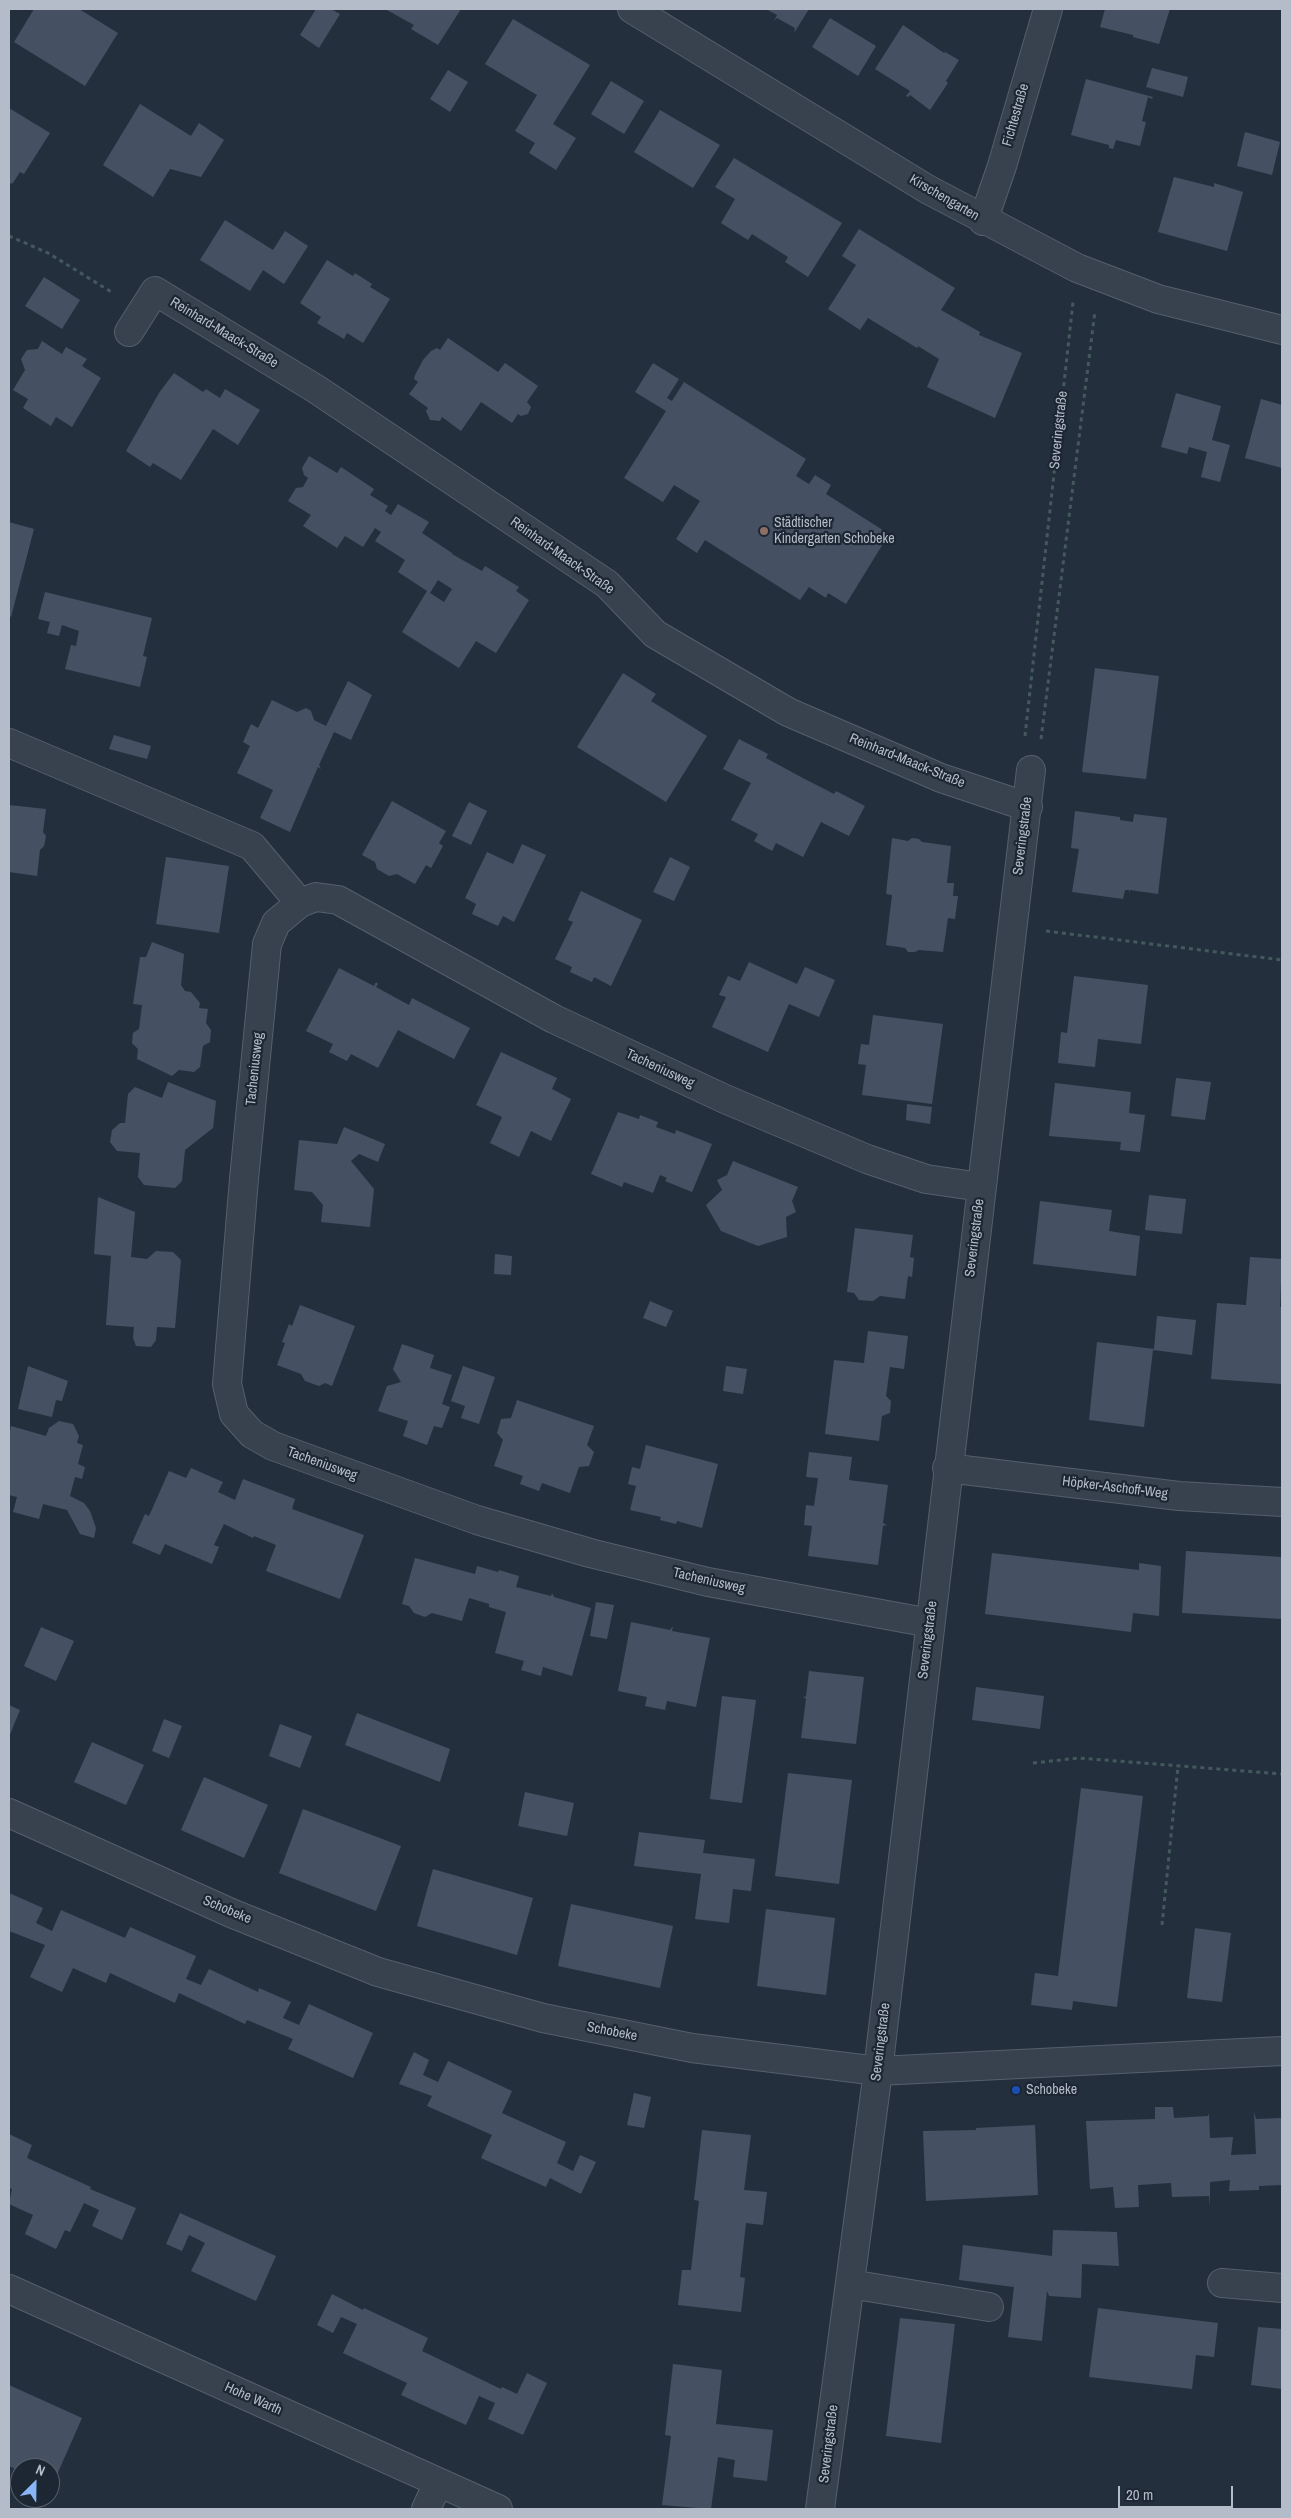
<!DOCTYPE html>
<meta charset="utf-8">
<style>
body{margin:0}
#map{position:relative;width:1291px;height:2518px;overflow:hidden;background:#242f3e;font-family:"Archivo Narrow",sans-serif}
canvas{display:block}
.frame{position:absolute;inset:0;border:10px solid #b4bcc9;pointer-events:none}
.north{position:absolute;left:10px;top:2458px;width:50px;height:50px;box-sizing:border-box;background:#1d2633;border:1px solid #59626f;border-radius:50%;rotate:23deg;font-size:14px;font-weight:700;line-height:20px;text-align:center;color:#b4bcc9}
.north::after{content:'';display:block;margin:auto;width:18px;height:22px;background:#8ab4f8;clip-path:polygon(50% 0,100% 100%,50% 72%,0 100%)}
.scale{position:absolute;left:1118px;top:2486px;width:115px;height:22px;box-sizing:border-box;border:2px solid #b4bcc9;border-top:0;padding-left:6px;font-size:15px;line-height:18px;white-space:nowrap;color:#b4bcc9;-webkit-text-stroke:4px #1d2633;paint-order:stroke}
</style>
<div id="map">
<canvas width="1291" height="2518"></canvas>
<div class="frame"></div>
<div class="north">N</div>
<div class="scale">20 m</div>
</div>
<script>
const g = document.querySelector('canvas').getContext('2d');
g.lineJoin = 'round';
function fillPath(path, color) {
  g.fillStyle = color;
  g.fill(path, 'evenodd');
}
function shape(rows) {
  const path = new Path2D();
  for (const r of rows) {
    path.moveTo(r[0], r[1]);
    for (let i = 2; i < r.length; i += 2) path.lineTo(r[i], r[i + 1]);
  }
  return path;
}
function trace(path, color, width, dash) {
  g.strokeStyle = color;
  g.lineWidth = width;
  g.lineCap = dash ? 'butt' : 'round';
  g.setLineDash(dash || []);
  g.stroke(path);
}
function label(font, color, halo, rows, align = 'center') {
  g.font = font + ' "Archivo Narrow",sans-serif';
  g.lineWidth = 4.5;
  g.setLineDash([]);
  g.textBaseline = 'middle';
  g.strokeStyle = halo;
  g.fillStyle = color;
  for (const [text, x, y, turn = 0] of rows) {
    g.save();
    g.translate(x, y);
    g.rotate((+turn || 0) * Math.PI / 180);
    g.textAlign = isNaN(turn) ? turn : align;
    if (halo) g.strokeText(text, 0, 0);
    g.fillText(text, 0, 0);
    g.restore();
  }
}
fillPath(shape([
 [34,9,79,9,118,33,85,86,14,42],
 [316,9,331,9,340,14,319,48,300,35],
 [385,9,461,9,438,45,411,29,414,25],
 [766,9,809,9,794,33,795,28,777,18,774,21,777,15],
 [1105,9,1170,9,1159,44,1133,37,1133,35,1100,27],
 [830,18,876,46,858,76,812,47],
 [513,19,590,65,553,124,576,138,556,170,529,153,535,143,515,131,537,95,485,64],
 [903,25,944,53,945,52,959,60,946,81,948,83,930,110,910,95,908,97,906,96,910,91,875,69],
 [1152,68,1188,77,1183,97,1146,87],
 [448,70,468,82,450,112,430,99],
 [1086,79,1153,97,1152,99,1148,97,1142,121,1146,122,1140,146,1116,140,1113,149,1109,148,1109,145,1071,135],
 [611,81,644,101,624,134,591,114],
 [140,104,191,136,199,123,224,140,201,177,170,169,153,197,103,165],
 [9,108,50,133,24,174,20,172,13,183,9,184],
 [660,110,720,145,693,188,634,152],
 [1245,132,1280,142,1272,175,1237,166],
 [734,158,842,223,808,277,785,262,788,257,752,234,748,240,721,223,735,199,715,187],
 [1174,177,1214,187,1214,183,1243,192,1227,251,1158,232],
 [225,220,273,250,285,231,308,246,284,284,263,270,250,291,200,260],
 [859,229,955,288,941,310,980,332,979,335,1022,353,995,418,927,387,939,359,918,346,917,348,868,318,860,330,828,309,856,265,842,256],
 [327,260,353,276,355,273,372,284,370,287,390,299,363,343,347,333,344,339,317,323,321,317,300,303],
 [44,277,80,300,62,329,25,306],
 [448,338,498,372,505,363,538,386,527,402,531,407,528,414,521,416,518,414,512,423,481,402,461,431,442,417,440,421,430,420,426,411,428,408,409,394,418,382,414,379,415,375,423,360,431,351,437,348,440,350],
 [42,341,62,354,66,347,87,359,82,366,101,378,72,427,56,417,51,426,23,408,28,399,13,390,25,370,21,359,27,350,38,349],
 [653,363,679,379,667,398,672,401,684,382,806,459,796,476,809,484,815,475,831,485,826,494,889,534,846,604,828,593,826,598,809,587,800,600,705,540,697,553,676,539,700,501,674,485,663,502,624,478,666,411,635,392],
 [174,373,203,392,206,389,220,398,225,389,260,410,238,445,213,429,181,480,153,463,150,467,126,451,159,393],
 [1176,393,1221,406,1212,440,1230,445,1220,482,1201,477,1207,452,1189,447,1187,454,1161,447],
 [1261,399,1282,405,1282,468,1245,458],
 [309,456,337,473,341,467,374,489,370,495,388,506,385,511,391,515,398,504,429,522,422,533,452,553,452,554,482,571,485,566,519,587,516,591,529,600,496,653,476,641,459,668,402,632,427,591,398,572,405,560,375,541,381,532,375,528,363,547,345,536,337,548,303,526,311,515,288,501,296,488,303,487,308,478,304,475,302,468],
 [438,580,452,589,444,602,430,593],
 [9,522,34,529,11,617,9,616],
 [45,592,152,618,143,656,147,657,140,687,65,669,71,645,76,646,79,631,62,625,59,636,47,633,50,622,38,619],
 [1095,668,1159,676,1146,779,1082,772],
 [623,673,656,694,651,701,707,736,666,802,577,747],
 [348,681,372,695,351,740,334,732,319,765,321,769,318,767,290,832,260,818,273,790,237,773,250,746,243,742,251,724,258,728,272,700,297,712,306,708,311,711,314,720,326,726],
 [114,735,151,746,147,759,109,749],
 [739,739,768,754,766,758,799,776,834,794,836,791,865,806,849,836,821,822,803,857,776,843,772,851,754,841,758,834,731,820,751,783,723,769],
 [392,801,446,831,439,843,443,846,431,868,426,865,415,884,397,874,389,876,377,869,375,862,362,855],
 [469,802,487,811,471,845,452,836],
 [9,805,46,809,43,832,46,836,44,846,40,850,37,876,9,872],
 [1075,811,1120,817,1120,820,1133,822,1134,814,1167,818,1158,894,1130,890,1129,893,1129,890,1125,890,1123,899,1072,892,1079,849,1071,848],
 [892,838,908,841,912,838,919,839,922,842,951,846,947,883,954,883,953,896,958,896,955,919,948,918,943,952,919,950,915,952,908,952,905,948,886,945,892,895,886,894],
 [522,844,546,855,514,922,503,916,498,926,472,914,476,904,465,898,487,852,513,864],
 [166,857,229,866,219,933,156,924],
 [670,857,690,867,674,901,653,892],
 [581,891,642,920,611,986,594,977,592,982,570,972,572,967,555,959,573,922,568,920],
 [152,942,184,954,181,985,185,991,191,992,200,1003,199,1008,208,1009,206,1023,211,1030,210,1042,203,1046,200,1067,194,1072,179,1070,172,1076,137,1059,138,1049,132,1043,133,1033,139,1029,142,1005,133,1004,140,957,146,957],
 [749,962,797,984,805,967,835,980,819,1017,789,1004,768,1052,712,1027,726,997,719,995,728,976,740,981],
 [339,968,374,986,376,982,378,984,376,987,409,1005,412,998,470,1028,454,1059,398,1030,378,1068,351,1054,347,1061,329,1052,333,1044,306,1031],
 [1074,976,1148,985,1141,1044,1098,1039,1095,1067,1058,1063,1061,1032,1067,1033],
 [873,1015,943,1024,932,1104,862,1095,866,1065,858,1064,861,1044,869,1045],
 [501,1052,557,1078,552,1089,571,1099,551,1141,531,1131,519,1157,490,1143,502,1117,476,1105],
 [1176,1078,1211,1082,1205,1120,1171,1116],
 [168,1082,216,1101,213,1128,185,1150,182,1181,175,1188,144,1185,138,1177,140,1153,117,1151,110,1142,112,1130,120,1123,125,1123,128,1094,135,1087,162,1098],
 [1055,1083,1131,1092,1129,1113,1145,1115,1140,1152,1120,1150,1121,1142,1049,1136],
 [907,1104,932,1107,930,1124,906,1120],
 [618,1112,639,1119,640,1115,658,1122,656,1127,675,1134,676,1130,712,1144,692,1192,665,1181,667,1178,660,1175,653,1193,624,1182,622,1187,591,1174],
 [344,1127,385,1144,378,1162,359,1154,351,1161,374,1189,370,1227,321,1222,323,1205,312,1192,294,1190,299,1140,337,1144],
 [733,1161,798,1187,792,1201,796,1212,786,1217,787,1237,758,1246,721,1231,706,1205,722,1190,717,1180,727,1175],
 [1149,1195,1186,1199,1182,1234,1145,1230],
 [98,1197,135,1212,131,1257,147,1259,156,1251,173,1252,181,1260,175,1328,157,1327,156,1340,151,1347,136,1346,133,1338,134,1327,106,1325,111,1256,94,1254],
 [1040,1201,1112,1210,1109,1231,1140,1236,1136,1276,1033,1264],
 [855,1228,913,1235,910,1257,914,1258,912,1277,908,1276,905,1299,880,1296,873,1301,859,1300,854,1293,847,1292],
 [495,1254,512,1256,511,1275,494,1274],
 [1250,1257,1282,1259,1280,1307,1282,1307,1282,1384,1211,1379,1217,1303,1246,1305],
 [650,1301,673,1311,666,1327,643,1318],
 [300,1305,355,1326,332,1386,325,1383,319,1386,305,1381,301,1374,277,1365,285,1343,282,1342,289,1324,292,1326],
 [1157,1316,1196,1320,1192,1355,1153,1350,1144,1427,1089,1420,1097,1342,1154,1349],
 [868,1331,908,1336,904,1369,890,1367,886,1396,891,1401,890,1413,882,1416,879,1441,825,1434,834,1360,864,1363],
 [402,1344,434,1355,430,1368,452,1375,442,1404,450,1407,442,1428,434,1426,427,1445,403,1436,408,1421,378,1411,387,1386,401,1382,393,1369],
 [28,1366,68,1381,62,1401,56,1400,52,1417,18,1409],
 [463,1366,495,1377,479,1424,461,1418,465,1406,451,1401],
 [726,1366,747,1369,743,1394,723,1391],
 [517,1400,594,1426,587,1445,594,1452,589,1466,579,1467,570,1493,542,1483,539,1491,520,1484,523,1476,494,1466,503,1440,497,1433,501,1419,511,1418],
 [59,1421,73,1424,79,1436,77,1443,83,1445,78,1464,85,1467,82,1479,75,1477,70,1496,84,1503,90,1511,96,1528,94,1538,80,1534,67,1510,43,1504,39,1519,13,1512,17,1497,9,1495,9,1437,11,1426,46,1436,49,1428],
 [646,1445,718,1464,702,1528,677,1521,676,1524,660,1520,661,1517,630,1510,636,1486,628,1484,632,1467,640,1469],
 [809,1452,852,1457,849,1480,888,1485,883,1523,887,1525,883,1526,878,1565,808,1556,812,1526,804,1525,806,1505,814,1506,818,1478,806,1477],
 [191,1468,223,1482,218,1492,235,1500,243,1479,295,1499,292,1509,364,1535,340,1599,266,1571,276,1545,254,1536,253,1538,224,1524,214,1545,219,1547,212,1564,165,1544,160,1555,132,1543,145,1514,149,1516,169,1471,186,1478],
 [1186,1551,1282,1557,1282,1619,1182,1613],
 [992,1553,1139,1570,1139,1563,1161,1566,1159,1616,1133,1613,1131,1632,985,1614],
 [415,1558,475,1574,477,1566,498,1572,499,1570,519,1576,516,1587,551,1596,552,1593,554,1597,591,1608,572,1676,543,1667,541,1676,521,1670,524,1661,495,1653,506,1612,489,1607,489,1604,469,1598,462,1621,432,1613,425,1617,414,1613,409,1606,402,1604],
 [596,1602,614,1605,607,1639,590,1636],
 [631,1622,670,1630,673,1626,672,1631,710,1638,696,1707,667,1701,665,1710,645,1706,647,1697,618,1691],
 [41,1627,74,1641,56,1681,24,1666],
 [809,1671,864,1677,856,1744,801,1738,806,1699,803,1696,806,1697],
 [976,1687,1044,1696,1040,1729,972,1720],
 [722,1696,756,1700,742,1803,710,1799],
 [9,1705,20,1710,9,1737],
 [357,1713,450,1749,440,1782,345,1745],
 [164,1719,182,1726,169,1758,152,1751],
 [280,1724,312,1736,300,1768,269,1756],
 [92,1742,144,1765,126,1805,74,1782],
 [788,1773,852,1780,839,1884,775,1876],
 [204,1777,268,1805,244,1858,181,1830],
 [1081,1788,1143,1796,1117,2007,1073,2001,1072,2010,1031,2005,1035,1973,1058,1976],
 [525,1792,574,1803,567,1836,518,1826],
 [303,1809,401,1846,376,1911,279,1873],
 [639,1832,705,1840,703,1853,755,1859,751,1891,733,1889,729,1923,695,1919,701,1874,634,1866],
 [433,1869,533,1898,517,1955,417,1926],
 [9,1893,43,1908,36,1923,52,1931,61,1910,125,1938,130,1927,196,1956,186,1979,201,1985,209,1969,258,1992,259,1988,291,2002,283,2018,299,2025,309,2004,373,2033,353,2078,288,2049,293,2039,247,2020,245,2024,179,1993,175,2003,110,1973,106,1983,73,1968,62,1992,30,1977,45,1945,9,1931],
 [571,1904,673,1926,660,1988,558,1966],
 [766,1909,835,1918,826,1995,757,1986],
 [1195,1928,1231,1933,1222,2002,1187,1998],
 [414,2052,429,2060,423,2075,438,2082,448,2061,512,2091,502,2113,566,2142,557,2163,573,2171,580,2155,596,2162,581,2194,550,2178,546,2187,481,2158,492,2135,427,2106,432,2096,399,2084],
 [634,2093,651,2097,644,2128,627,2125],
 [1155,2107,1173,2107,1174,2118,1208,2116,1209,2113,1210,2138,1233,2137,1231,2155,1256,2154,1254,2112,1256,2119,1282,2118,1282,2185,1259,2186,1259,2190,1229,2191,1230,2180,1210,2182,1210,2207,1209,2196,1172,2197,1171,2183,1138,2185,1139,2207,1115,2208,1113,2187,1090,2189,1086,2121,1155,2119],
 [1035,2125,1038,2195,926,2201,923,2131,976,2130,976,2128],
 [702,2130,751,2135,744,2190,767,2192,763,2225,746,2223,740,2277,745,2278,741,2312,678,2305,682,2270,691,2270,699,2201,694,2200],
 [9,2134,32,2145,27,2158,91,2187,90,2189,136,2208,122,2240,92,2226,99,2210,84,2203,70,2232,65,2230,56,2249,25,2234,33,2215,9,2204,12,2189,9,2188],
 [180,2213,276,2256,256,2301,191,2271,205,2243,189,2235,182,2251,166,2244],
 [1053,2230,1117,2232,1119,2266,1082,2264,1081,2298,1049,2296,1047,2291,1042,2341,1008,2337,1014,2287,959,2280,963,2245,1052,2256],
 [332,2294,363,2310,364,2308,428,2338,422,2351,501,2389,502,2387,517,2394,527,2373,547,2383,523,2435,488,2419,495,2403,479,2396,466,2425,401,2395,407,2383,343,2353,357,2324,341,2317,333,2333,317,2325],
 [1098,2308,1218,2323,1214,2357,1196,2355,1192,2389,1089,2377],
 [900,2318,955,2324,941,2443,886,2436],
 [1258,2327,1282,2329,1282,2389,1251,2385],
 [673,2364,722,2370,716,2424,773,2430,767,2481,733,2477,735,2460,718,2457,711,2509,662,2505,671,2436,665,2435],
 [9,2385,82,2418,52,2486,50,2468,20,2468,20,2471,9,2466]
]), '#455162');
const minor = shape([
 [632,9,927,189,1077,268,1158,299,1282,330],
 [983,221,1002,166,1048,9],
 [129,332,155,291,316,389,607,584,655,634,788,712,941,778,1028,807],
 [9,743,252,846,300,903],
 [947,1468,1179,1496,1282,1502],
 [930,1623,708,1582,590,1553,477,1520,273,1446,252,1434,234,1414,227,1384,244,1179,267,944,276,923,300,903,316,897,338,900,554,1019,725,1099,867,1159,926,1179,981,1187],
 [9,1813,231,1913,378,1972,543,2018,692,2048,878,2071,1282,2051],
 [1222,2283,1282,2288],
 [850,2284,989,2307],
 [9,2289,498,2509],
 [426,2509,438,2483],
 [820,2509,878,2071,1031,770]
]);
trace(minor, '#565f6c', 30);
trace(shape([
 [9,236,48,253,113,293],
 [1025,736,1073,302],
 [1041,739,1095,311],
 [1046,931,1282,960],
 [1033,1763,1079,1758,1282,1774],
 [1162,1925,1178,1766]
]), '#44595c', 3, [4, 4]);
trace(minor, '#38414e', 28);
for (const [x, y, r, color] of [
 [764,531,5,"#8d6e63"],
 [1016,2090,5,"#1a4fb4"]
]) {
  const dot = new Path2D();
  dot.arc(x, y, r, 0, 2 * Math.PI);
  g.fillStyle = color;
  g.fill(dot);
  trace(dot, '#1d2633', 2);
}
label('14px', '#b4bcc9', '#1d2633', [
 ["Fichtestraße",1016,115,-74],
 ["Kirschengarten",944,198,30],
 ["Reinhard-Maack-Straße",224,333,31],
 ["Severingstraße",1059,430,-84],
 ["Reinhard-Maack-Straße",562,556,35],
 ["Reinhard-Maack-Straße",907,761,22],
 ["Severingstraße",1023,836,-83],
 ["Tacheniusweg",255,1069,-84],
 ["Tacheniusweg",660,1069,25],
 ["Severingstraße",975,1238,-83],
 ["Tacheniusweg",322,1464,20],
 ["Höpker-Aschoff-Weg",1115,1488,7],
 ["Tacheniusweg",709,1581,13],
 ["Severingstraße",928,1640,-83],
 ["Schobeke",227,1910,23],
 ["Schobeke",612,2032,11],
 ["Severingstraße",881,2042,-83],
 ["Hohe Warth",253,2399,24],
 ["Severingstraße",829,2444,-83]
]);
label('14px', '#b4bcc9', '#1d2633', [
 ["Städtischer",774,523],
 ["Kindergarten Schobeke",774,539],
 ["Schobeke",1026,2090]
], 'left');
</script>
